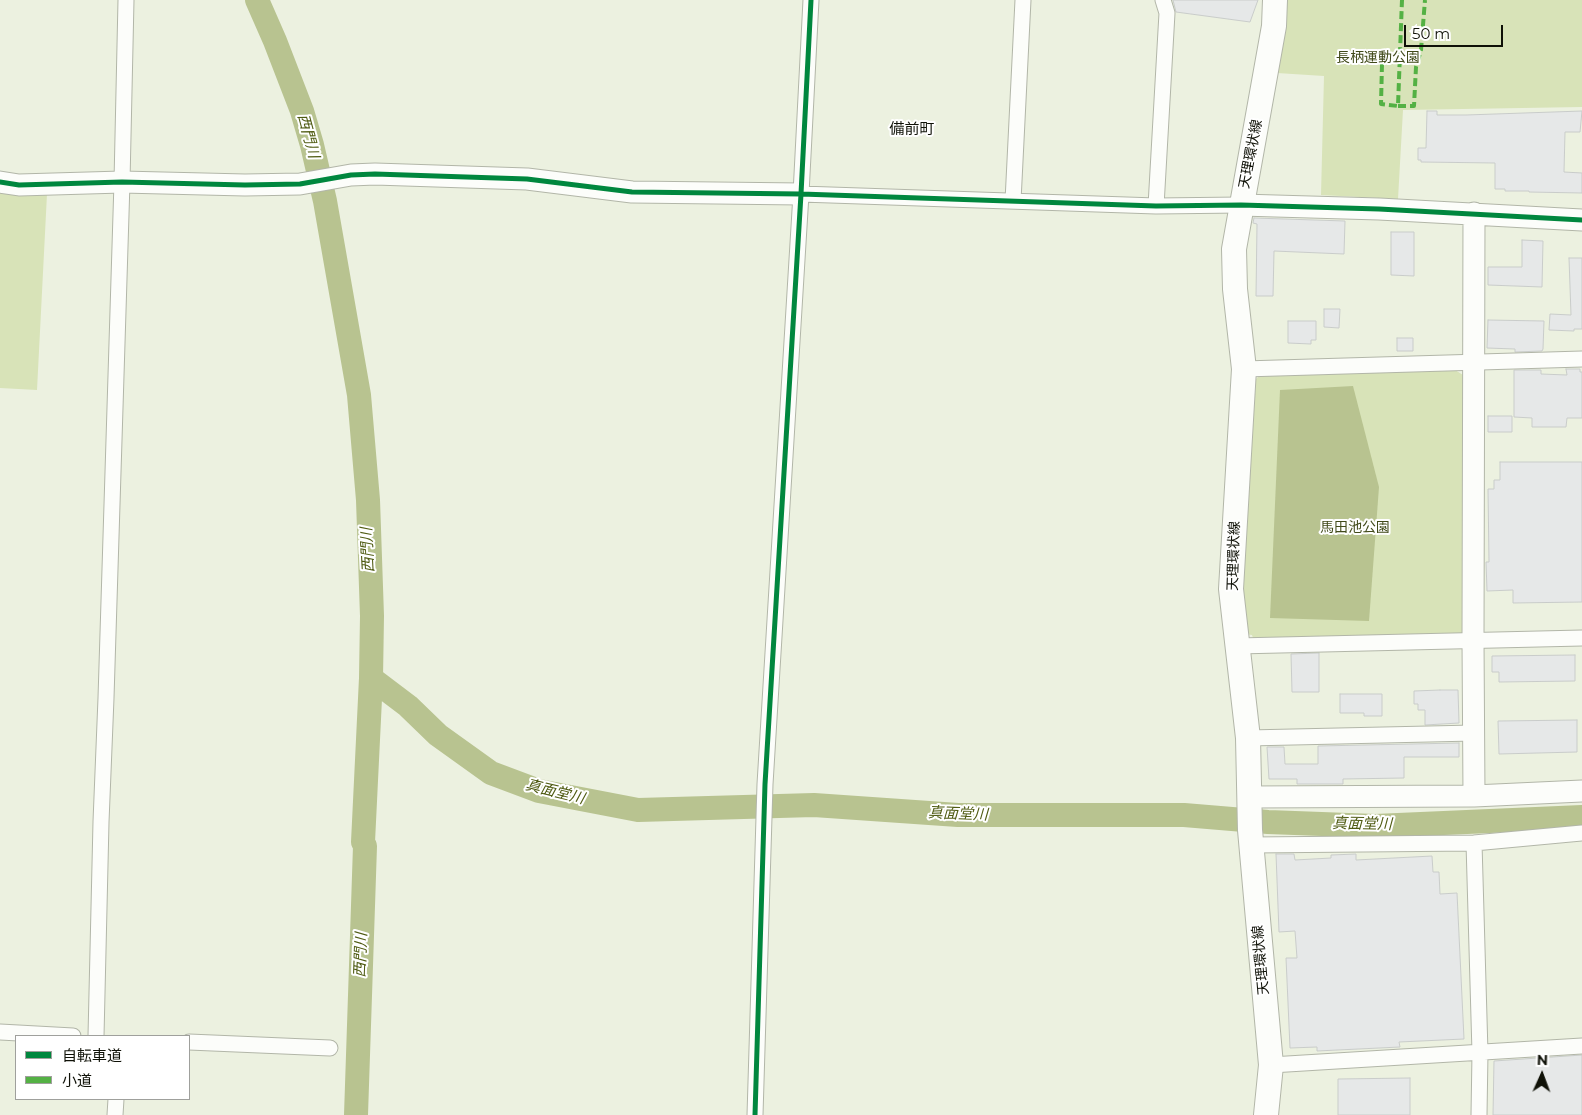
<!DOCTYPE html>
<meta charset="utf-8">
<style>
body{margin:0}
#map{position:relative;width:1582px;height:1115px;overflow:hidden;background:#ecf1e0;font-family:Montserrat,"Noto Sans JP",sans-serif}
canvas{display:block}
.legend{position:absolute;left:15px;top:1035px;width:175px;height:65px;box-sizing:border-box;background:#fff;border:1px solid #9fa09c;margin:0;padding:6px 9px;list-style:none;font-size:15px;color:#0f1107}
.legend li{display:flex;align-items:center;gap:10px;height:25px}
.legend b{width:25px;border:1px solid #9fa09c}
.north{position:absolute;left:1517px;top:1050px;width:50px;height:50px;-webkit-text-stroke:4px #fff;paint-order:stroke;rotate:2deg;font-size:14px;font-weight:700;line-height:20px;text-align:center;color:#0f1107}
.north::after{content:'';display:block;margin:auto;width:18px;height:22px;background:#0f1107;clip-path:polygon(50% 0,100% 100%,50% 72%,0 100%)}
.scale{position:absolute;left:1404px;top:25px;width:99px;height:22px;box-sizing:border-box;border:2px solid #0f1107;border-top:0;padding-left:6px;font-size:15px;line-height:18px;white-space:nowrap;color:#0f1107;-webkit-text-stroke:4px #fff;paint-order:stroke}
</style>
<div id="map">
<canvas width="1582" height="1115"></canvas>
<ul class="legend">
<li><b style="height:6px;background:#00873e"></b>自転車道</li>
<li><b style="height:6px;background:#54b144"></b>小道</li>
</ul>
<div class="north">N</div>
<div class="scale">50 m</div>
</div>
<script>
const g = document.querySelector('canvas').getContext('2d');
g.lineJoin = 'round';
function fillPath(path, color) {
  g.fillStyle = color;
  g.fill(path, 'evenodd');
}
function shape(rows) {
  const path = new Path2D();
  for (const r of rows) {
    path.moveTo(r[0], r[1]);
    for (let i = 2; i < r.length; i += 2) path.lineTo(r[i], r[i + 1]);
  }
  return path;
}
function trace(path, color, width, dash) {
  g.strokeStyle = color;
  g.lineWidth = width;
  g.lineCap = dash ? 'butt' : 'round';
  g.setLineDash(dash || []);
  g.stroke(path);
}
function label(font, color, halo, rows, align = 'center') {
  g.font = font + ' Montserrat,"Noto Sans JP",sans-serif';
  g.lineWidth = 4;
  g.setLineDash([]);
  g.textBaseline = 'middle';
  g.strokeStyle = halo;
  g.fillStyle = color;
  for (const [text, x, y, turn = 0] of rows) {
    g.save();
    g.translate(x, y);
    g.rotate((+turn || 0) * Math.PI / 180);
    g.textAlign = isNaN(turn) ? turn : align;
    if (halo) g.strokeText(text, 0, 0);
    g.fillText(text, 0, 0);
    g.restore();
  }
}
fillPath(shape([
 [1287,0,1582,0,1582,107,1403,110,1398,199,1321,195,1324,76,1277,73],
 [0,192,47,194,37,390,0,388],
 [1452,368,1463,375,1464,632,1462,634,1253,638,1252,635,1244,634,1243,581,1256,379,1262,373]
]), '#d8e3b8');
fillPath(shape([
 [1353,386,1379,487,1369,621,1270,618,1280,390]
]), '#b8c390');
trace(shape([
 [257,0,275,41,302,111,312,145,325,201,359,395,368,500,372,616,371,678,363,842,365,846,356,1115],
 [371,678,408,706,438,735,491,773,539,791,638,810,814,805,958,815,1184,815,1268,822,1375,826,1582,817]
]), '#b8c390', 24);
const building = shape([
 [1173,0,1258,0,1250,22,1176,12,1173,0],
 [1427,111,1437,111,1437,115,1466,115,1582,111,1580,132,1565,132,1564,172,1582,173,1582,193,1529,192,1529,191,1505,191,1505,189,1495,189,1495,163,1421,162,1421,160,1418,160,1418,148,1426,148,1427,111],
 [1254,218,1345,221,1344,254,1274,251,1273,296,1256,296,1257,224,1253,223,1254,218],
 [1391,232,1414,232,1414,276,1391,275,1391,232],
 [1522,240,1543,241,1542,287,1488,285,1488,267,1522,267,1522,240],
 [1569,258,1582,258,1582,329,1574,329,1574,331,1549,330,1550,314,1571,315,1569,258],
 [1324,309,1340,309,1339,328,1324,327,1324,309],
 [1488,320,1544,321,1543,349,1542,351,1515,352,1515,349,1487,348,1488,320],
 [1288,321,1316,321,1316,340,1311,340,1311,344,1288,343,1288,321],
 [1397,338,1413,338,1413,351,1397,351,1397,338],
 [1566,369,1580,369,1580,372,1582,372,1582,418,1567,418,1566,427,1532,427,1532,418,1514,417,1514,370,1541,370,1541,374,1567,375,1566,369],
 [1488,416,1512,416,1512,432,1488,432,1488,416],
 [1500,462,1582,462,1582,602,1513,603,1513,590,1487,591,1486,562,1489,562,1488,489,1494,489,1494,480,1500,480,1500,462],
 [1319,653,1319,692,1292,692,1291,654,1319,653],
 [1575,655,1575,681,1499,682,1499,672,1492,672,1492,656,1575,655],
 [1440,690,1458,690,1459,723,1425,725,1425,710,1418,710,1418,704,1414,704,1414,691,1440,690],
 [1340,694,1382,694,1382,716,1364,716,1364,713,1340,713,1340,694],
 [1577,720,1577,752,1499,754,1498,721,1577,720],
 [1459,743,1459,757,1404,757,1404,778,1343,779,1343,784,1297,784,1297,779,1269,779,1267,747,1284,747,1285,764,1318,764,1318,746,1459,743],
 [1276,854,1294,854,1295,860,1331,858,1331,855,1356,854,1356,860,1432,856,1433,872,1439,872,1440,894,1457,893,1464,1039,1399,1042,1400,1047,1317,1051,1317,1047,1290,1048,1286,958,1297,958,1295,931,1279,932,1276,854],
 [1582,1055,1582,1115,1493,1115,1494,1061,1582,1055],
 [1410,1078,1410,1115,1338,1115,1338,1079,1410,1078]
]);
fillPath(building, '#e6e8e8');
trace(building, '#c9ccca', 1);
const street = shape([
 [801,194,1156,206,1241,205],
 [1013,201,1023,0],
 [1156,206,1167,13,1163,0],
 [1244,369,1582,359],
 [1237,646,1582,638],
 [1248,738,1474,733],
 [1474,843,1480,1053,1479,1115],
 [1251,845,1474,843,1582,833],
 [0,1032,73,1036],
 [96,1036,101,822,106,698,122,182,126,0],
 [189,1042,330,1048],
 [1271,1065,1582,1046],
 [115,1115,116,1099],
 [755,1115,765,784,801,194,811,0]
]);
const secondary = shape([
 [0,182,19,185,122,182,245,185,300,184,351,175,375,174,527,179,632,192,801,194],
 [1241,205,1379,209,1582,220],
 [1474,796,1473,640,1474,213],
 [1249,797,1474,796,1582,791]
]);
const primary = shape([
 [1266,1115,1271,1065,1250,830,1248,738,1231,589,1244,369,1235,289,1234,249,1274,26,1275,0]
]);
trace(street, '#b2b6a8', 17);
trace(secondary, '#b2b6a8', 23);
trace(primary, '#b2b6a8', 26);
trace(street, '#fcfdfa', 15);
trace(secondary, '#fcfdfa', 21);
trace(primary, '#fcfdfa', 24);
trace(shape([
 [1382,64,1381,104,1398,106,1402,0],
 [1398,106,1414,106,1416,67,1421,50,1425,0]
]), '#54b144', 4, [8, 4]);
trace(shape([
 [0,182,19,185,122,182,245,185,300,184,351,175,375,174,527,179,632,192,801,194,1156,206,1241,205,1379,209,1582,220],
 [755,1115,765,784,801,194,811,0]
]), '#00873e', 5);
label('14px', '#414a1a', '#fff', [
 ["長柄運動公園",1378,58],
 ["馬田池公園",1355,528]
]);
label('14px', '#0f1107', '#fff', [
 ["天理環状線",1251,154,-79],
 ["天理環状線",1234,556,-88],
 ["天理環状線",1261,960,-95]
]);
label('15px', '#0f1107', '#fff', [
 ["備前町",912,130]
]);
label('italic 15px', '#4f5b12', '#fff', [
 ["西門川",308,136,75],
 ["西門川",368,550,-93],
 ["真面堂川",555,792,14],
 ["真面堂川",958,814,2],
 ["真面堂川",1362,824,1],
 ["西門川",361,955,-88]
]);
</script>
